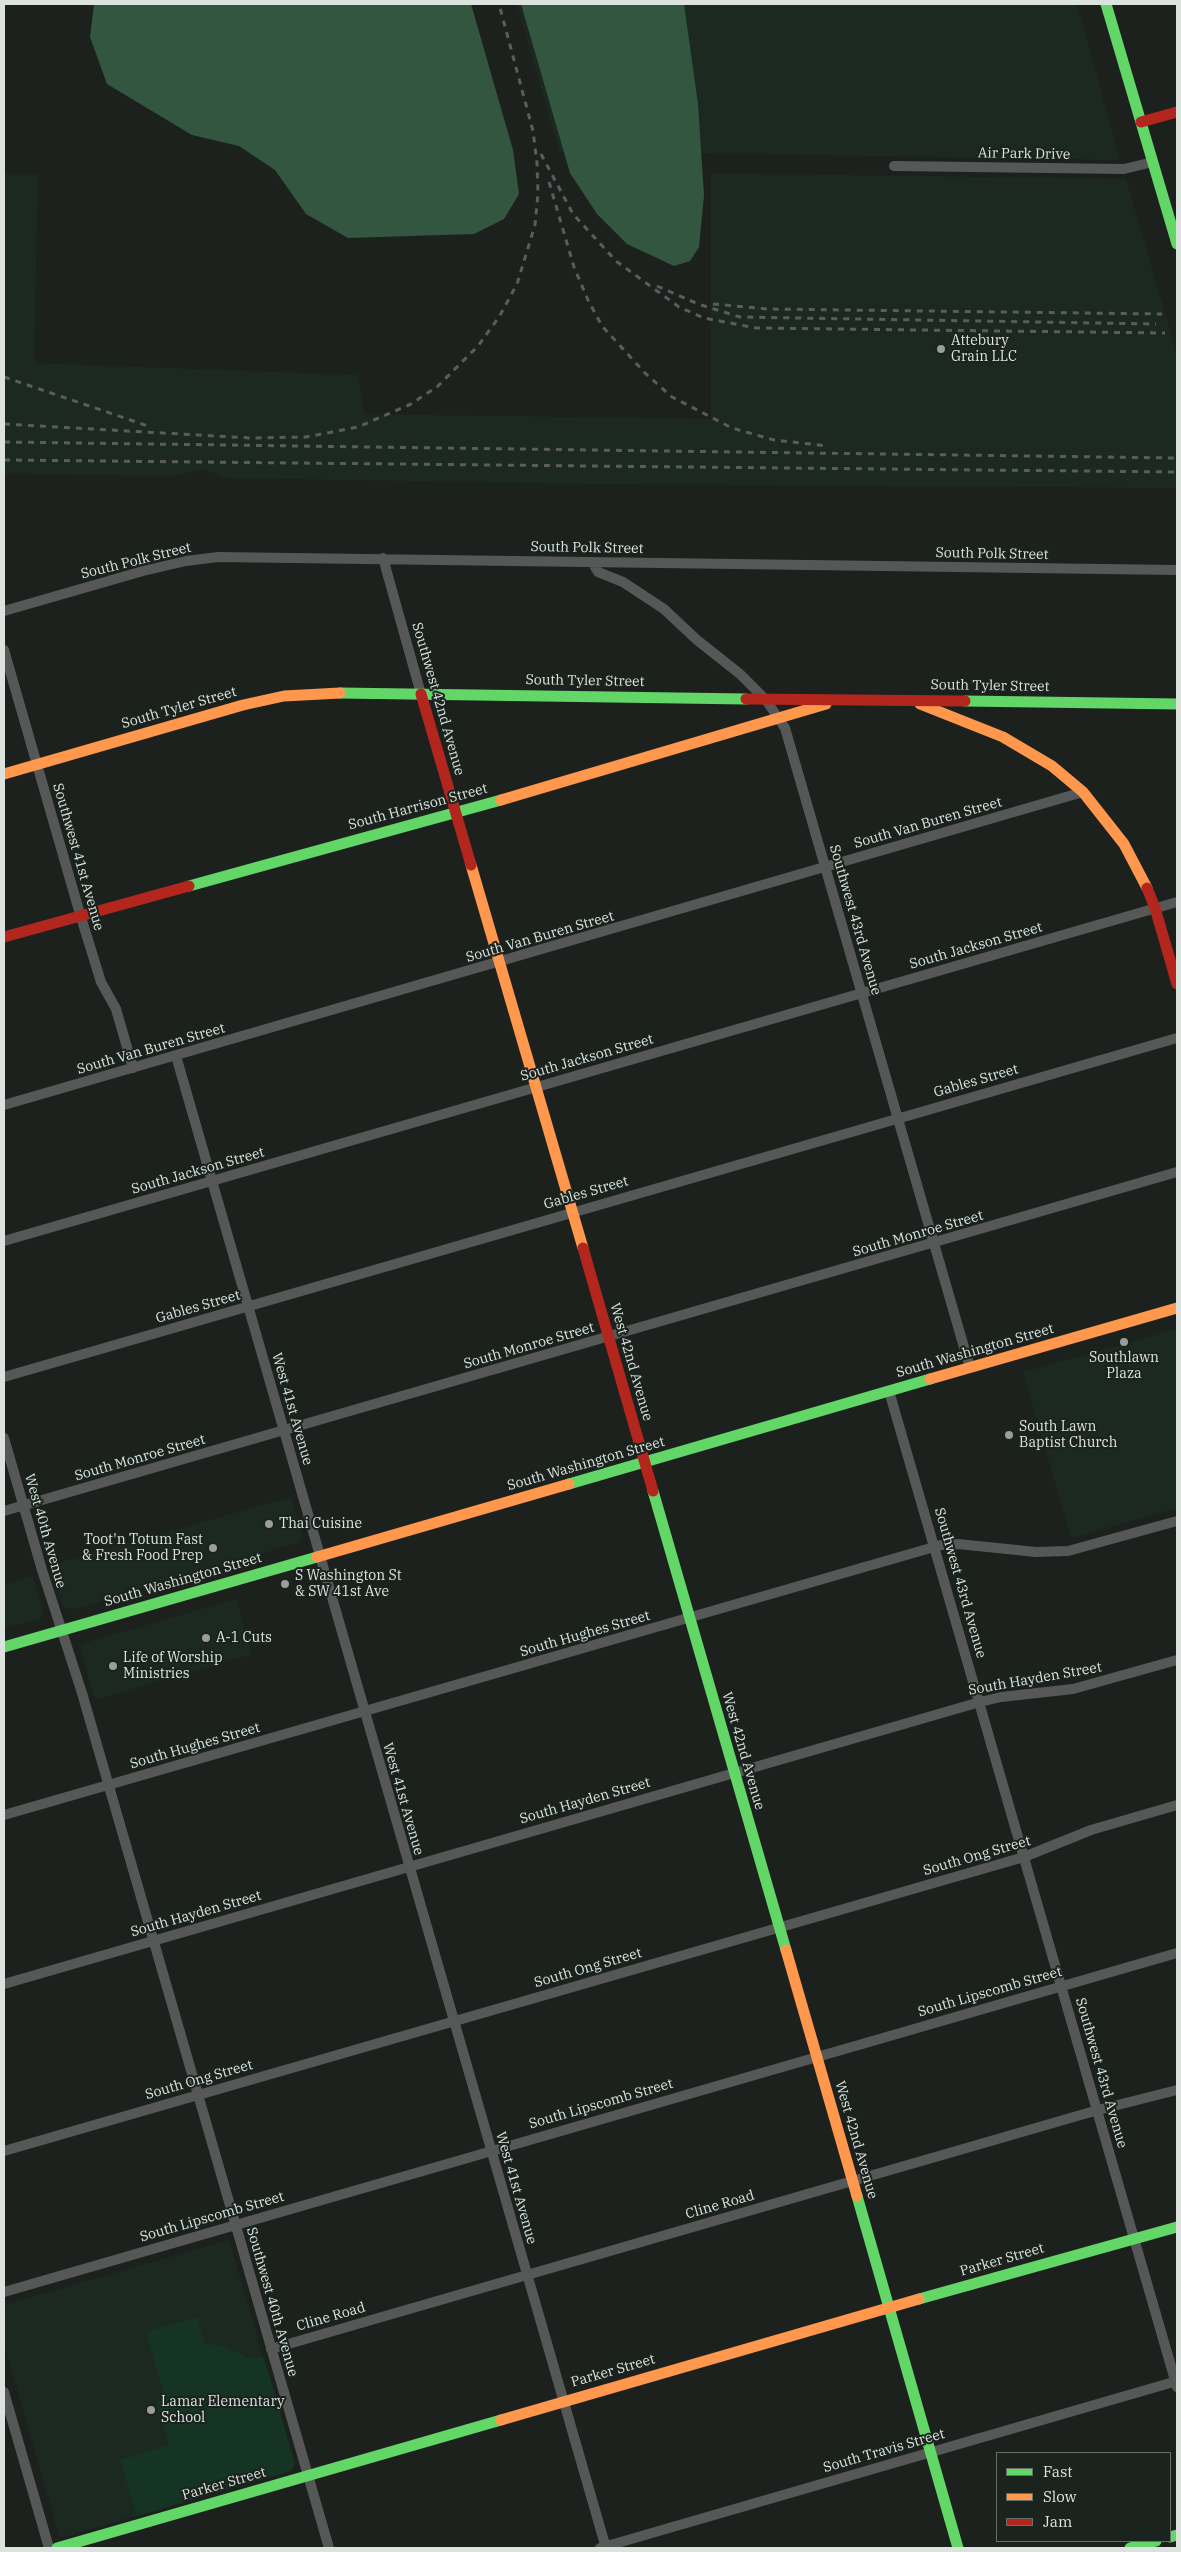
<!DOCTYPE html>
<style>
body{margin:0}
#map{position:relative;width:1181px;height:2552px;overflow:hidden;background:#1c211e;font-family:"IBM Plex Serif",serif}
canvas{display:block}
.frame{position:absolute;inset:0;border:5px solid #dce2de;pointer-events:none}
.legend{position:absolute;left:996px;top:2452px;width:175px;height:90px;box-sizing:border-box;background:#1a231e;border:1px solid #686f6b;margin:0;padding:6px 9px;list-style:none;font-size:15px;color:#dce2de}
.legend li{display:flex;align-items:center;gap:10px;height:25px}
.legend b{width:25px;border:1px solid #686f6b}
</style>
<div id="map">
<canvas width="1181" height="2552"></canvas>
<div class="frame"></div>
<ul class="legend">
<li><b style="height:6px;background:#63d668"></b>Fast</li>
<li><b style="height:6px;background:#ff974d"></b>Slow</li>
<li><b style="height:6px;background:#b3261e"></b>Jam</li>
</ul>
</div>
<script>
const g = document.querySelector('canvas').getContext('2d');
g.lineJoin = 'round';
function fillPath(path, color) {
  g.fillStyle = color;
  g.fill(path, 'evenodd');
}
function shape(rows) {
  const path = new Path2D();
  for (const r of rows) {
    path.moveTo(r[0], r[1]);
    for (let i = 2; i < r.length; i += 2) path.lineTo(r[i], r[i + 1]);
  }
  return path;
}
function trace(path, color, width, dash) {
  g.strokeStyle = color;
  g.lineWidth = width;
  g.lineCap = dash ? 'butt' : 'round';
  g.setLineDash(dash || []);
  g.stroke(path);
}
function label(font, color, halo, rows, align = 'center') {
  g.font = font + ' "IBM Plex Serif",serif';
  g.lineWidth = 4;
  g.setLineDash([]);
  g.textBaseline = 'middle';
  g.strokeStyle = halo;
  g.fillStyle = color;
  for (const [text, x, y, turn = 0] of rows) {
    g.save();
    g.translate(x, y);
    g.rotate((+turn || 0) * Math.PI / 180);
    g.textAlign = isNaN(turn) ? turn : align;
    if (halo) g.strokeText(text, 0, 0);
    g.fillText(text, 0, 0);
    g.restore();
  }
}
fillPath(shape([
 [517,4,1077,4,1120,160,559,151],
 [711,173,1126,179,1177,355,1177,488,584,484,227,478,204,469,174,476,4,474,4,174,38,174,34,363,358,375,364,414,711,419],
 [1177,1329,1177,1508,1071,1538,1023,1372],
 [291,1497,302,1534,300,1542,76,1609,66,1608,62,1604,51,1565],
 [33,1576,43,1608,42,1615,39,1619,4,1628,4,1585],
 [236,1599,252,1654,95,1700,80,1649,81,1646,91,1641],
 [229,2240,295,2464,291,2471,60,2538,4,2344,4,2305]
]), '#1b2921');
fillPath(shape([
 [197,2317,205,2344,219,2345,250,2358,264,2357,295,2464,291,2471,137,2516,120,2460,169,2445,156,2401,162,2399,164,2395,146,2332]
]), '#153423');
fillPath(shape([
 [94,4,471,4,513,150,519,194,504,219,474,234,348,238,306,214,275,170,239,146,192,135,107,84,90,37],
 [521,4,684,4,698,104,704,195,699,247,690,261,674,266,627,244,597,214,570,173]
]), '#335641');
trace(shape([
 [894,166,1124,169,1153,162],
 [383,558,421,694],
 [592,562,598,572,623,582,664,609,697,640,740,674,766,700,785,728,970,1368],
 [4,611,143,571,186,561,218,557,1177,570],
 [4,650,80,914,101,982,116,1009,133,1068],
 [176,1056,606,2548],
 [4,1105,1083,792],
 [4,1241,1177,902],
 [4,1377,1177,1038],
 [889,1391,1177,2387],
 [4,1438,42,1570,82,1693,329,2548],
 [4,1511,1177,1172],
 [4,1815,941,1545,958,1544,1036,1552,1068,1551,1177,1521],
 [4,1984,980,1702,1001,1697,1073,1689,1177,1660],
 [4,2151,1024,1857,1091,1830,1177,1805],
 [4,2292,1177,1953],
 [271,2349,1098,2110,1177,2090],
 [4,2392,49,2548],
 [600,2548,1177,2381]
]), '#555856', 10);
trace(shape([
 [1106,4,1177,244],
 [340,693,746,699],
 [965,701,1177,704],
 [189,886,501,800],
 [569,1484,930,1379],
 [653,1491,786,1950],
 [4,1647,317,1557],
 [857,2196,958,2548],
 [919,2299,1177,2227],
 [1170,2537,1177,2535],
 [57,2548,501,2420],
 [1130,2548,1156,2541]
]), '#63d668', 11);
trace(shape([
 [920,704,1003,737,1052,766,1083,792,1124,844,1147,888],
 [4,774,243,705,284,696,340,693],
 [501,800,826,704],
 [471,865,583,1248],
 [930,1379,1177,1308],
 [317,1557,569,1484],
 [786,1950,857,2196],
 [501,2420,919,2299]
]), '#ff974d', 11);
trace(shape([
 [1141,122,1177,112],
 [421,694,471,865],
 [746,699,965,701],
 [1147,888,1155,908,1177,984],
 [4,937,189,886],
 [583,1248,653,1491]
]), '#b3261e', 11);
trace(shape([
 [541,154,573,214,616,261,679,307,704,318,756,328,1165,333],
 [549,182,574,267,588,300,602,326,645,373,672,397,732,428,774,440,828,446],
 [657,286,698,304,740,317,1156,324],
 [713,304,768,309,1162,314],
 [4,377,148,426],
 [4,424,251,438,306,437,358,427,411,404,438,386,478,346,499,317,517,284,535,225,538,194,537,163,533,131,499,4],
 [4,442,1177,458],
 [4,460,1177,472]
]), '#5b5d5c', 3, [6, 6]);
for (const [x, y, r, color] of [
 [941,349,5,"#999e9b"],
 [1124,1342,5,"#999e9b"],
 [1009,1435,5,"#999e9b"],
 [269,1524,5,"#999e9b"],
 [213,1548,5,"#999e9b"],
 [285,1584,5,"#999e9b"],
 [206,1638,5,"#999e9b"],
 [113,1666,5,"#999e9b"],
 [151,2410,5,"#999e9b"]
]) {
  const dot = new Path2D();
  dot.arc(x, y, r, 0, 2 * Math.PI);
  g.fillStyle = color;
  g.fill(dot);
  trace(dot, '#1a231e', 2);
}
label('14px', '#dce2de', '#1a231e', [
 ["Air Park Drive",1024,154,1],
 ["South Polk Street",587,548,1],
 ["South Polk Street",992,554,1],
 ["South Polk Street",136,561,-14],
 ["South Tyler Street",585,681,1],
 ["South Tyler Street",990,686,1],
 ["Southwest 42nd Avenue",438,699,74],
 ["South Tyler Street",179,708,-16],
 ["South Harrison Street",418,807,-15],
 ["South Van Buren Street",928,823,-16],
 ["Southwest 41st Avenue",78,857,74],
 ["Southwest 43rd Avenue",855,920,74],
 ["South Van Buren Street",540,937,-16],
 ["South Jackson Street",976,946,-16],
 ["South Van Buren Street",151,1049,-16],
 ["South Jackson Street",587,1058,-16],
 ["Gables Street",976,1081,-16],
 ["South Jackson Street",198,1171,-16],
 ["Gables Street",586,1193,-16],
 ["South Monroe Street",918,1234,-16],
 ["Gables Street",198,1307,-16],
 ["South Monroe Street",529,1346,-16],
 ["South Washington Street",975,1351,-16],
 ["West 42nd Avenue",631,1362,74],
 ["West 41st Avenue",292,1409,74],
 ["South Monroe Street",140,1458,-16],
 ["South Washington Street",586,1464,-16],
 ["West 40th Avenue",45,1531,74],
 ["South Washington Street",183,1580,-16],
 ["Southwest 43rd Avenue",960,1583,74],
 ["South Hughes Street",585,1634,-16],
 ["South Hayden Street",1035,1679,-10],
 ["South Hughes Street",195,1746,-16],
 ["West 42nd Avenue",743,1751,74],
 ["West 41st Avenue",403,1799,74],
 ["South Hayden Street",585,1801,-16],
 ["South Ong Street",977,1856,-16],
 ["South Hayden Street",196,1914,-16],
 ["South Ong Street",588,1968,-16],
 ["South Lipscomb Street",990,1992,-16],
 ["Southwest 43rd Avenue",1101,2073,74],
 ["South Ong Street",199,2080,-16],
 ["South Lipscomb Street",601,2104,-16],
 ["West 42nd Avenue",856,2140,74],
 ["West 41st Avenue",516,2188,74],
 ["Cline Road",720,2205,-16],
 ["South Lipscomb Street",212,2217,-16],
 ["Parker Street",1002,2260,-16],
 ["Southwest 40th Avenue",272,2302,74],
 ["Cline Road",331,2317,-16],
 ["Parker Street",613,2371,-16],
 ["South Travis Street",884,2451,-16],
 ["Parker Street",224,2484,-16]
]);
label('14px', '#dce2de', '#1a231e', [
 ["Attebury",951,341],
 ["Grain LLC",951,357],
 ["Southlawn",1124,1358,"center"],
 ["Plaza",1124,1374,"center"],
 ["South Lawn",1019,1427],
 ["Baptist Church",1019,1443],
 ["Thai Cuisine",279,1524],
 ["Toot'n Totum Fast",203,1540,"right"],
 ["& Fresh Food Prep",203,1556,"right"],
 ["S Washington St",295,1576],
 ["& SW 41st Ave",295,1592],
 ["A-1 Cuts",216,1638],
 ["Life of Worship",123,1658],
 ["Ministries",123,1674],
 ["Lamar Elementary",161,2402],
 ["School",161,2418]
], 'left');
</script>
